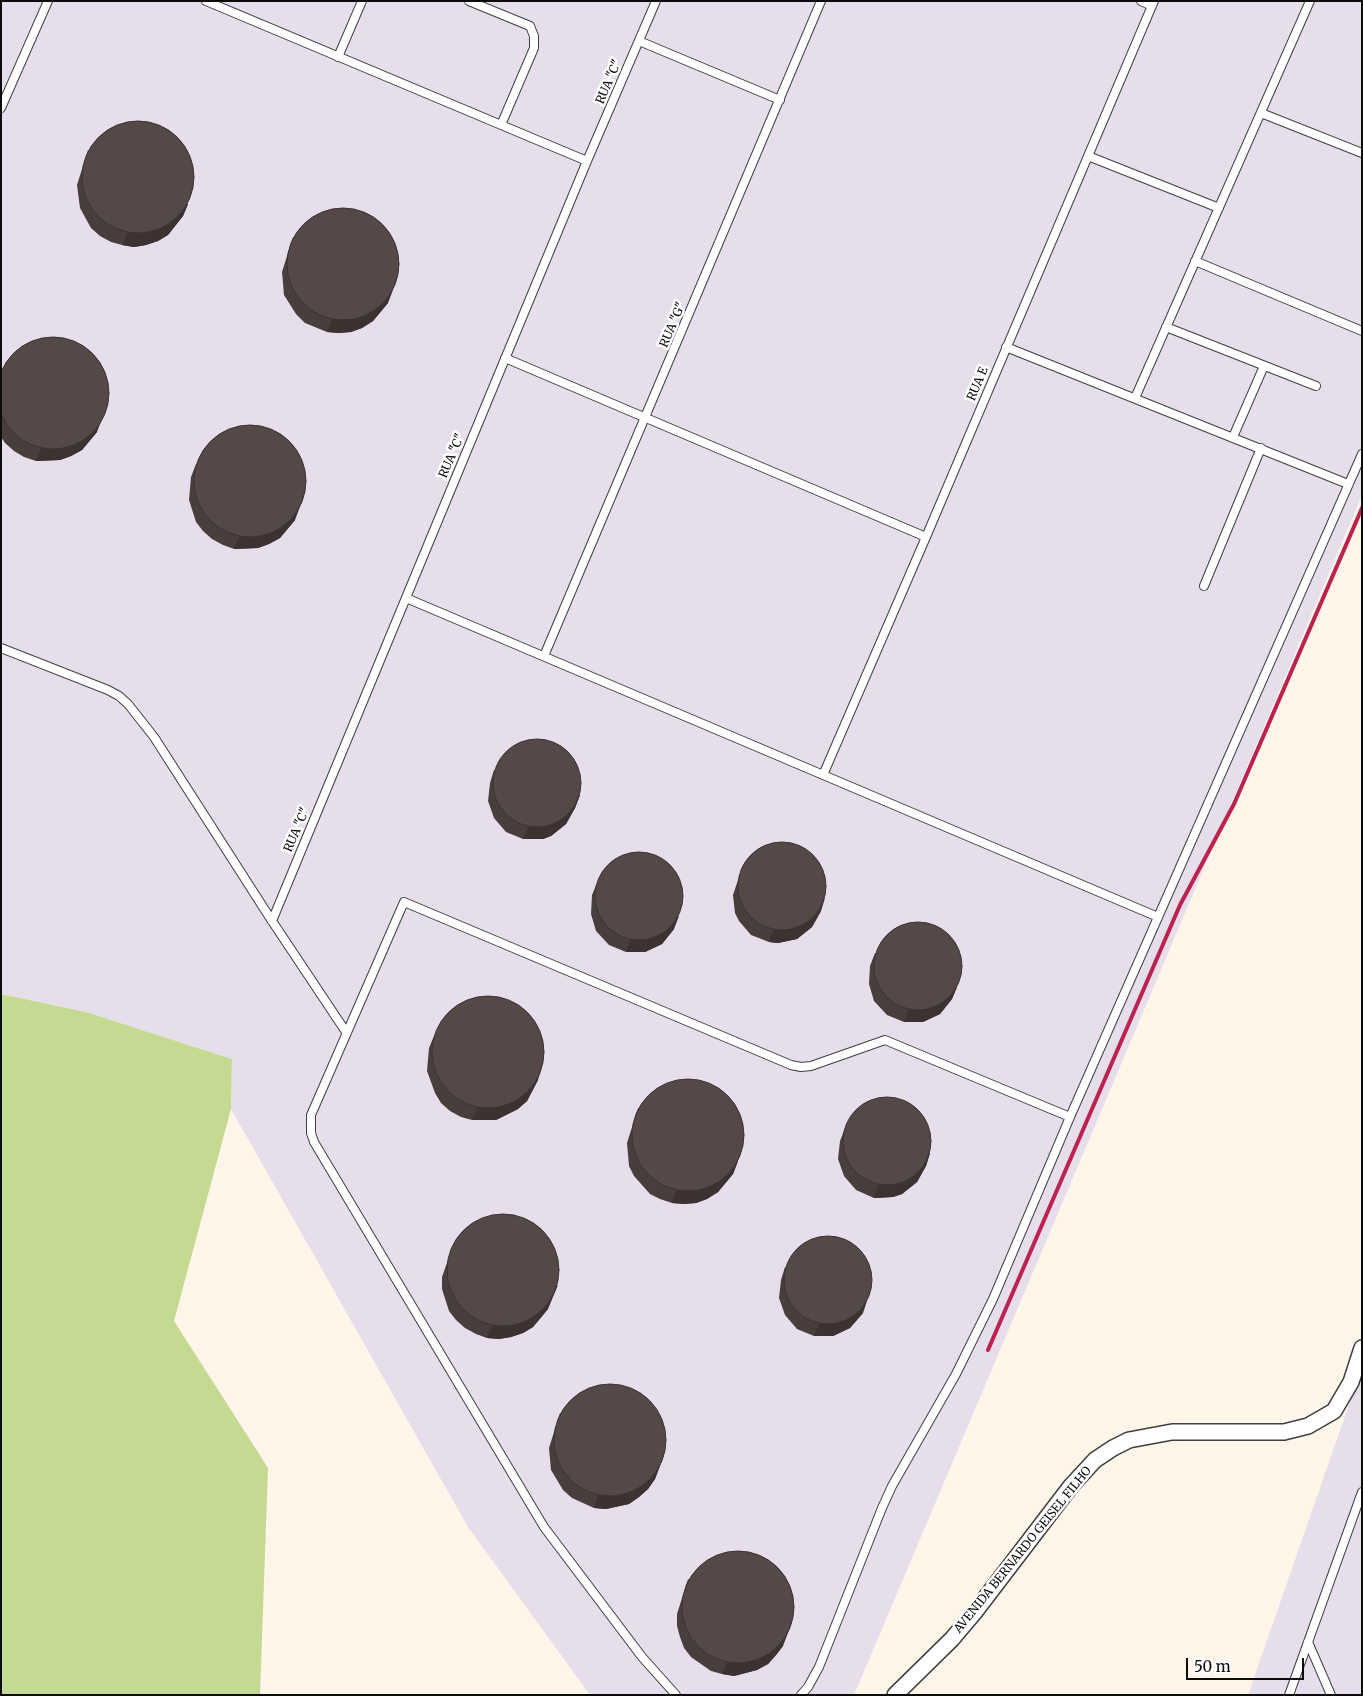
<!DOCTYPE html>
<style>
body{margin:0}
#map{position:relative;width:1363px;height:1696px;overflow:hidden;background:#fff5e9;font-family:Merriweather,serif}
canvas{display:block}
.frame{position:absolute;inset:0;border:2px solid #0b0b0b;pointer-events:none}
.scale{position:absolute;left:1186px;top:1658px;width:118px;height:22px;box-sizing:border-box;border:2px solid #0b0b0b;border-top:0;padding-left:6px;font-size:15px;line-height:18px;white-space:nowrap;color:#0b0b0b;-webkit-text-stroke:4px #fff;paint-order:stroke}
</style>
<div id="map">
<canvas width="1363" height="1696"></canvas>
<div class="frame"></div>
<div class="scale">50 m</div>
</div>
<script>
const g = document.querySelector('canvas').getContext('2d');
g.lineJoin = 'round';
function fillPath(path, color) {
  g.fillStyle = color;
  g.fill(path, 'evenodd');
}
function shape(rows) {
  const path = new Path2D();
  for (const r of rows) {
    if (r.length === 3) {
      path.moveTo(r[0] + r[2], r[1]);
      path.arc(r[0], r[1], r[2], 0, 2 * Math.PI);
      continue;
    }
    path.moveTo(r[0], r[1]);
    for (let i = 2; i < r.length; i += 2) path.lineTo(r[i], r[i + 1]);
  }
  return path;
}
function trace(path, color, width, dash) {
  g.strokeStyle = color;
  g.lineWidth = width;
  g.lineCap = dash ? 'butt' : 'round';
  g.setLineDash(dash || []);
  g.stroke(path);
}
function label(font, color, halo, rows, align = 'center') {
  g.font = font + ' Merriweather,serif';
  g.lineWidth = 5;
  g.setLineDash([]);
  g.textBaseline = 'middle';
  g.strokeStyle = halo;
  g.fillStyle = color;
  for (const [text, x, y, turn = 0] of rows) {
    g.save();
    g.translate(x, y);
    g.rotate((+turn || 0) * Math.PI / 180);
    g.textAlign = isNaN(turn) ? turn : align;
    if (halo) g.strokeText(text, 0, 0);
    g.fillText(text, 0, 0);
    g.restore();
  }
}
fillPath(shape([
 [1,1,1362,1,1362,495,854,1695,590,1695,468,1527,231,1109,232,1059,86,1012,1,994],
 [1362,1367,1362,1695,1248,1695]
]), '#e6dfeb');
fillPath(shape([
 [1,994,86,1012,232,1059,231,1109,174,1321,268,1468,260,1695,1,1695]
]), '#c4da92');
const service = shape([
 [206,1,587,161],
 [469,1,530,26,534,36,534,48,501,125],
 [1141,1,1152,6],
 [639,41,780,100],
 [338,57,362,1],
 [1,108,48,1],
 [1261,113,1362,153],
 [1088,156,1219,208],
 [1195,261,1362,331],
 [1166,327,1316,386],
 [1006,347,1348,484],
 [505,358,926,537],
 [1135,398,1310,1],
 [1233,437,1264,366],
 [1204,586,1261,448],
 [406,598,1158,917],
 [1,648,108,690,119,696,128,704,154,737,272,921,346,1032],
 [544,656,821,1],
 [823,775,926,537,1154,1],
 [272,921,587,161,656,1],
 [1308,1642,1331,1695],
 [676,1695,642,1657,544,1527,314,1142,311,1133,311,1115,404,902,791,1065,801,1067,811,1066,885,1040,1070,1117],
 [801,1695,808,1687,819,1667,882,1508,892,1486,956,1374,993,1299,1070,1117,1362,454],
 [1289,1695,1362,1492]
]);
const minor = shape([
 [895,1695,952,1639,974,1613,1071,1486,1095,1460,1113,1448,1129,1440,1172,1432,1284,1432,1308,1426,1334,1411,1351,1382,1362,1348]
]);
trace(service, '#3e3e3e', 10);
trace(minor, '#3e3e3e', 18);
trace(service, '#fff', 8);
trace(minor, '#fff', 15);
trace(shape([
 [988,1350,1180,905,1234,804,1362,508]
]), '#bc224f', 4);
fillPath(shape([
 [88,150,188,204,183,216,168,235,158,241,146,245,134,247,122,245,111,242,100,236,91,228,80,208,77,185],
 [293,237,388,303,373,321,362,328,351,332,339,333,327,332,305,323,296,314,284,295,282,272],
 [1,368,97,432,82,450,71,456,60,460,36,461,24,457,14,451,5,443,1,437],
 [196,464,295,520,280,538,269,544,258,548,234,549,223,545,212,539,203,531,196,522,189,500,191,477],
 [494,770,580,795,575,808,566,824,551,836,543,839,523,839,506,832,494,818,488,801,490,783],
 [743,865,821,911,812,927,797,939,778,943,769,942,751,935,739,921,735,913,733,895],
 [597,883,674,929,662,944,645,952,626,952,609,945,596,931,591,914,592,895],
 [875,953,957,987,952,999,940,1014,923,1022,904,1022,887,1015,874,1001,869,984,870,966],
 [434,1036,538,1080,527,1101,518,1109,496,1120,472,1120,461,1117,450,1111,441,1103,435,1093,427,1071,429,1048],
 [638,1108,738,1161,733,1174,718,1192,707,1199,696,1203,684,1204,672,1203,660,1199,650,1194,634,1176,629,1166,627,1143],
 [845,1128,930,1153,926,1166,917,1182,902,1194,893,1197,874,1198,856,1190,844,1176,838,1159,840,1141],
 [454,1243,548,1309,533,1327,523,1333,511,1337,499,1339,487,1338,476,1334,465,1328,456,1320,449,1311,442,1289,442,1277],
 [785,1267,863,1313,850,1328,833,1336,814,1336,797,1329,785,1315,779,1298,781,1280],
 [560,1413,664,1455,655,1479,648,1489,639,1497,629,1504,606,1509,594,1508,572,1498,563,1490,551,1470,549,1448],
 [688,1579,783,1646,776,1655,768,1664,757,1670,734,1676,722,1674,711,1671,691,1657,684,1648,680,1637,677,1626,677,1614]
]), '#483f3d');
fillPath(shape([
 [188,204,183,216,168,235,158,241,146,245,134,247,122,245,127,233],
 [393,290,388,303,373,321,362,328,351,332,339,333,327,332,332,319],
 [106,408,97,432,82,450,71,456,60,460,36,461,41,448],
 [304,496,295,520,280,538,269,544,258,548,234,549,239,536],
 [580,795,575,808,566,824,551,836,543,839,523,839,528,827],
 [825,898,821,911,812,927,797,939,778,943,769,942,773,930],
 [679,916,674,929,662,944,645,952,626,952,630,940],
 [957,987,952,999,940,1014,923,1022,904,1022,909,1009],
 [542,1067,538,1080,527,1101,518,1109,496,1120,472,1120,477,1108],
 [930,1153,926,1166,917,1182,902,1194,893,1197,874,1198,878,1185],
 [738,1161,733,1174,718,1192,707,1199,696,1203,684,1204,672,1203,676,1190],
 [558,1285,548,1309,533,1327,523,1333,511,1337,499,1339,487,1338,492,1325],
 [867,1301,863,1313,850,1328,833,1336,814,1336,819,1324],
 [664,1455,655,1479,648,1489,639,1497,629,1504,606,1509,594,1508,598,1495],
 [792,1622,783,1646,776,1655,768,1664,757,1670,734,1676,722,1674,727,1662]
]), '#3b3332');
const building = shape([
 [138,177,56],
 [343,264,56],
 [53,393,56],
 [250,481,56],
 [537,783,44],
 [782,886,44],
 [639,896,44],
 [918,966,44],
 [488,1052,56],
 [688,1135,56],
 [887,1141,44],
 [503,1270,56],
 [828,1280,44],
 [610,1440,56],
 [738,1607,56]
]);
fillPath(building, '#544947');
trace(building, '#3b3332', 1);
label('12px', '#0b0b0b', '#fff', [
 ["RUA \"C\"",609,82,-67],
 ["RUA \"G\"",673,325,-67],
 ["RUA E",978,384,-67],
 ["RUA \"C\"",452,456,-67],
 ["RUA \"C\"",297,830,-67],
 ["AVENIDA BERNARDO GEISEL FILHO",1023,1550,-51]
]);
</script>
